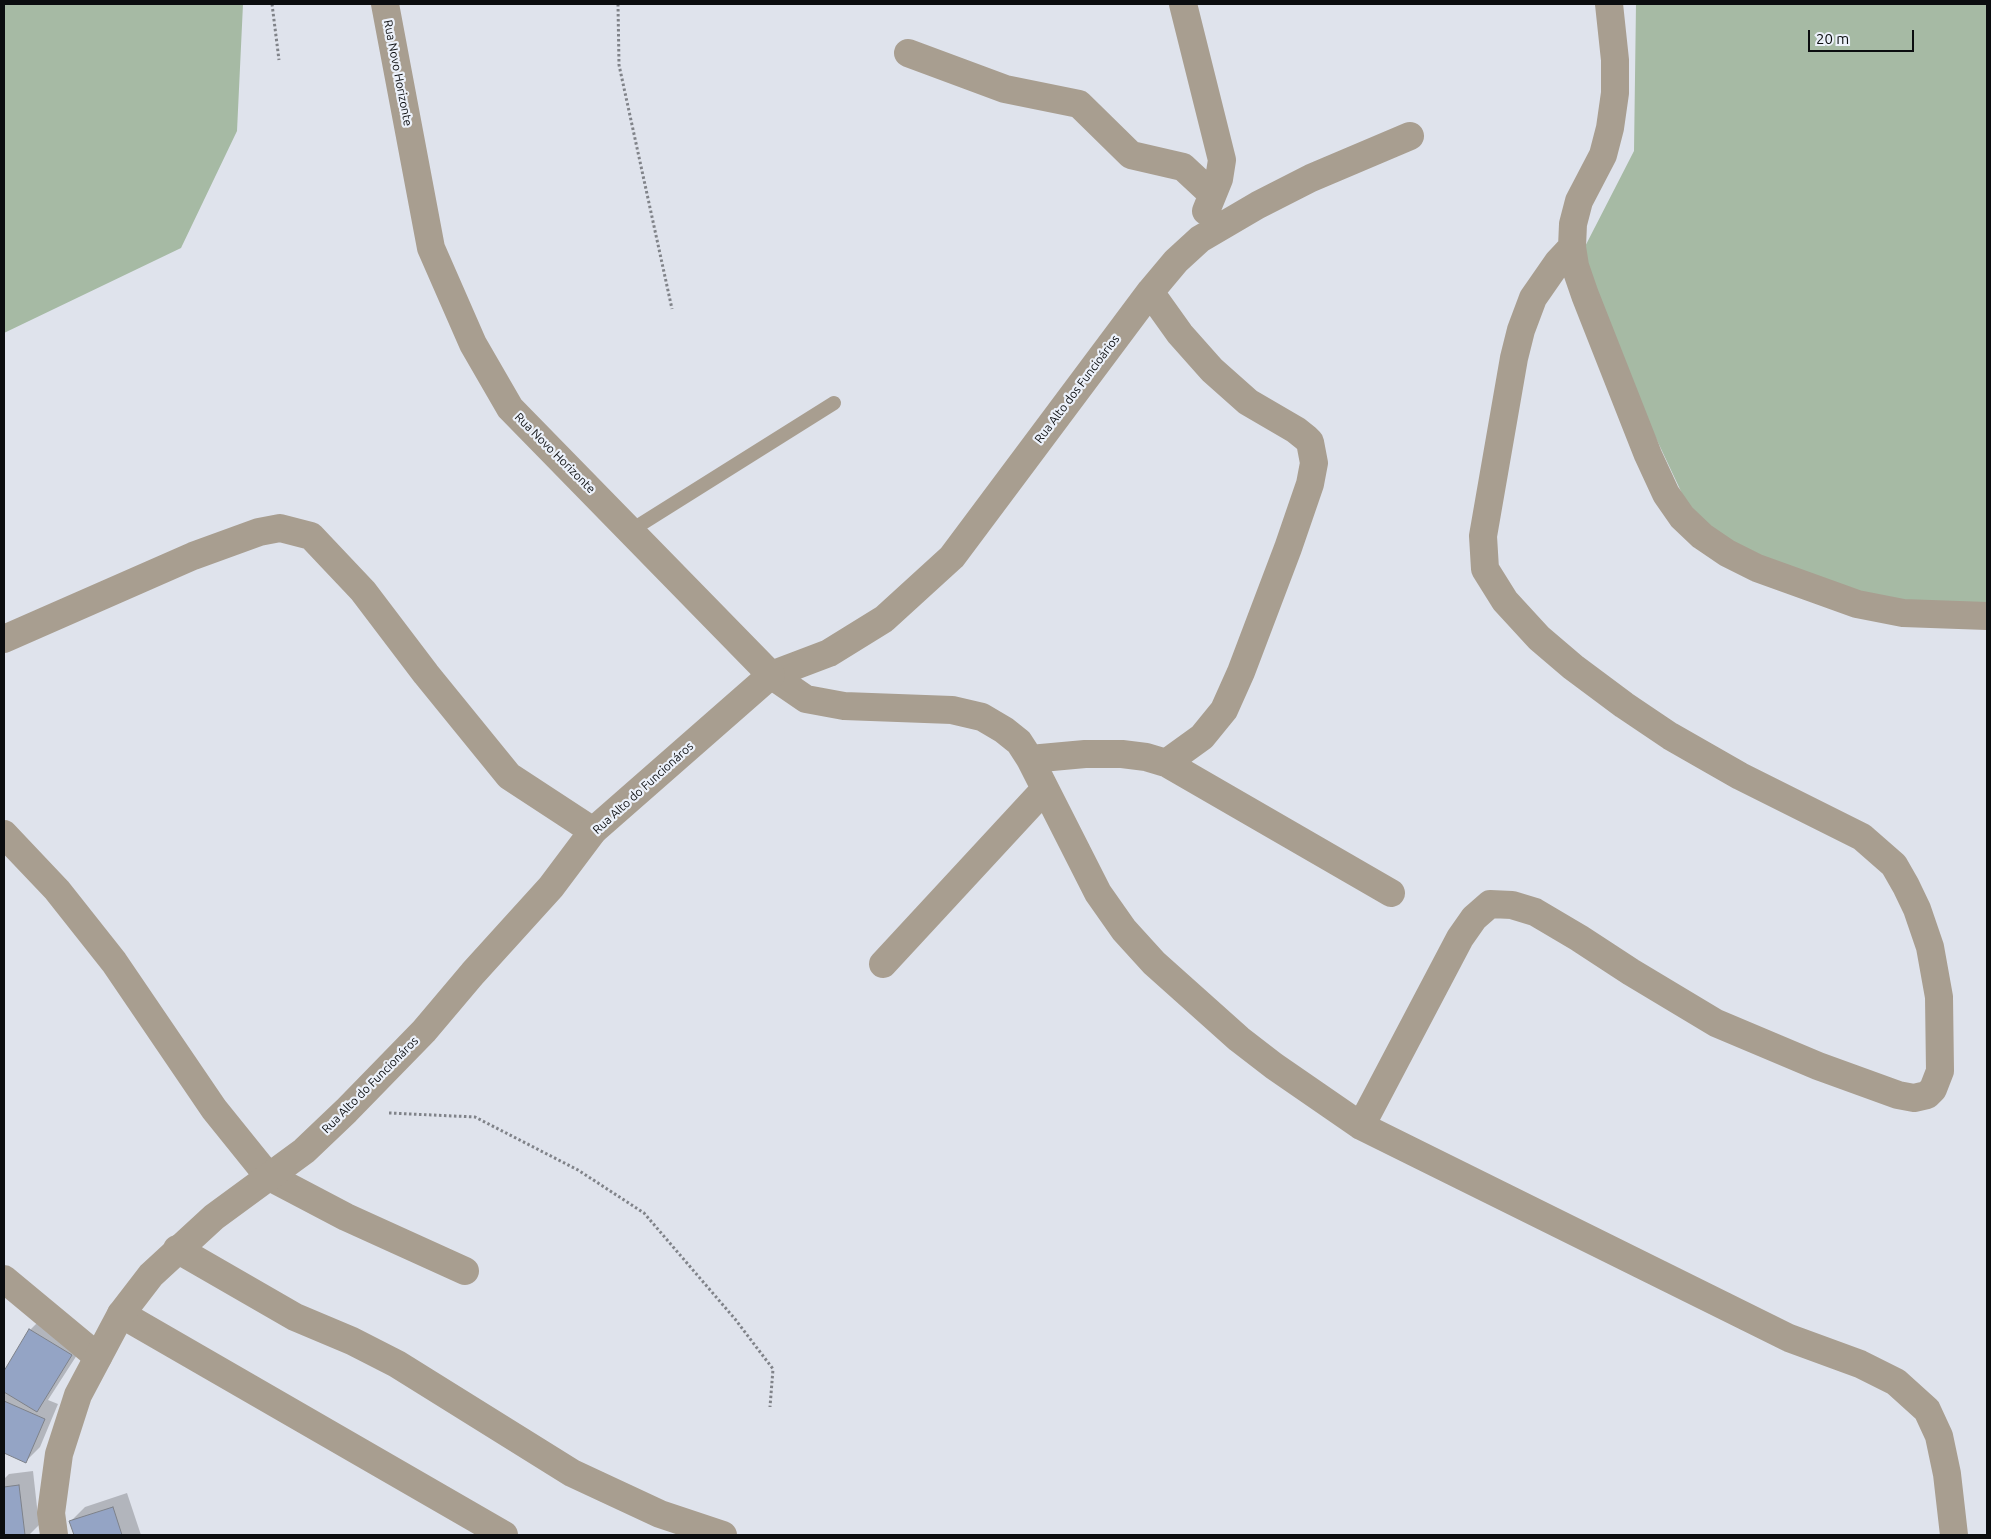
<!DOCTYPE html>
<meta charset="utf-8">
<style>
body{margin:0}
#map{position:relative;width:1991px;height:1539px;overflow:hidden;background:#dfe3ec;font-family:Ubuntu,sans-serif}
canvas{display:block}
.frame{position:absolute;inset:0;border:5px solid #0b0d0f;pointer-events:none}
.scale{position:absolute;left:1808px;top:30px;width:106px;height:22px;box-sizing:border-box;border:2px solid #0b0d0f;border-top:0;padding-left:6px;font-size:15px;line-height:18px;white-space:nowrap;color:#0b0d0f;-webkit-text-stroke:4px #ecf1fa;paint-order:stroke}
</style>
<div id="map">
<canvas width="1991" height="1539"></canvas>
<div class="frame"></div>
<div class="scale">20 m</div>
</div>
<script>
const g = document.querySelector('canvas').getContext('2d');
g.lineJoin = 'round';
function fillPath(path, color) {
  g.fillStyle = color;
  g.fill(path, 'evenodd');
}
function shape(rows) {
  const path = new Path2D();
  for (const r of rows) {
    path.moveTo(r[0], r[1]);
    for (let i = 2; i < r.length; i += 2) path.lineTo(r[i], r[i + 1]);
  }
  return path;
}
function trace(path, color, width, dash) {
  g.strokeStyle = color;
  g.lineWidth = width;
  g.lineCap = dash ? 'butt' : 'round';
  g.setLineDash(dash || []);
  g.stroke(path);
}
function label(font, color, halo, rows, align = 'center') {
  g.font = font + ' Ubuntu,sans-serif';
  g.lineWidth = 4.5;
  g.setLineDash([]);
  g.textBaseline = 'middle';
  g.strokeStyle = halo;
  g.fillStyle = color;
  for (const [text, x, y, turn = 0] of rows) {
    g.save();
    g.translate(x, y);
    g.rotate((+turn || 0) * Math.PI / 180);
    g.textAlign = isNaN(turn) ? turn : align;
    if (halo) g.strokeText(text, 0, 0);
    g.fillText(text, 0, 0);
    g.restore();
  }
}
fillPath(shape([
 [4,4,243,4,237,131,181,248,4,333],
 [1636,4,1987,4,1987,608,1837,597,1702,536,1575,266,1634,151]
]), '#a6baa4');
fillPath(shape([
 [45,1315,86,1341,48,1400,58,1404,40,1447,26,1461,4,1452,4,1373,30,1330],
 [33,1471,39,1525,29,1535,4,1535,4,1479,9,1474],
 [127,1493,141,1535,75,1535,71,1521,85,1507]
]), '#0003');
const building = shape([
 [29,1329,72,1355,37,1412,4,1392,4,1371,29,1329],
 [4,1401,45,1419,26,1463,4,1453,4,1401],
 [19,1485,25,1535,4,1535,4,1487,19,1485],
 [113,1507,122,1535,74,1535,69,1521,113,1507]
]);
fillPath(building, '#94a4c5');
trace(building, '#7d8189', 1);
trace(shape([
 [272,4,279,60],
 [618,4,619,65,672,309],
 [389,1113,475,1117,578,1170,644,1213,735,1319,773,1369,770,1407]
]), '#808389', 3, [2.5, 2.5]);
trace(shape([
 [630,531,834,403]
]), '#a89e90', 14);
trace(shape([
 [1183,4,1222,160,1219,179,1206,211],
 [1609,4,1615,60,1615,93,1610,128,1603,155,1579,201,1573,224,1572,247,1575,266,1585,295,1648,455,1666,494,1682,517,1702,536,1727,553,1757,568,1857,604,1903,613,1987,616],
 [908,53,1005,89,1079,104,1131,155,1183,167,1212,194],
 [1150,292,1180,334,1212,370,1248,402,1296,430,1306,438,1310,442,1314,463,1310,484,1288,548,1241,672,1224,710,1202,737,1166,763],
 [4,639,193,556,259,532,280,528,311,536,363,591,426,674,509,776,593,831],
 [771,675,806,699,844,706,952,710,982,717,1004,730,1019,742,1030,759,1098,893,1124,930,1154,963,1239,1039,1274,1066,1361,1126,1789,1338,1860,1364,1896,1382,1927,1410,1939,1436,1947,1474,1954,1535],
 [771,675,829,653,884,619,952,557,1150,292,1176,261,1200,239,1258,205,1311,178,1410,136],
 [1030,759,1085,754,1122,754,1146,757,1166,763,1391,893],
 [4,834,57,890,114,962,214,1109,268,1176,346,1217,465,1271],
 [883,964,1045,789],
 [1361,1126,1460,938,1474,918,1490,904,1512,905,1535,912,1579,938,1631,972,1716,1023,1818,1066,1898,1095,1914,1098,1927,1095,1933,1089,1940,1071,1939,997,1930,947,1917,909,1906,886,1894,865,1862,837,1740,776,1670,736,1624,705,1573,667,1539,638,1505,601,1485,569,1483,536,1514,358,1521,330,1533,298,1558,262,1572,247],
 [177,1249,295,1317,352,1341,397,1364,572,1473,660,1514,723,1535],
 [4,1279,98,1357],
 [121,1314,504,1535]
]), '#a89e90', 28);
trace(shape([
 [54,1535,51,1513,59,1454,78,1395,121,1314,151,1275,214,1217,304,1151,346,1111,424,1031,473,973,551,887,593,831,771,675,510,408,473,344,431,248,385,4]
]), '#a89e90', 28);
label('12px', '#0b0d0f', '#ecf1fa', [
 ["Rua Novo Horizonte",398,73,79],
 ["Rua Alto dos Funcioários",1077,389,-53],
 ["Rua Novo Horizonte",555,453,45],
 ["Rua Alto do Funcionáros",643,788,-42],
 ["Rua Alto do Funcionáros",370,1085,-45]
]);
</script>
